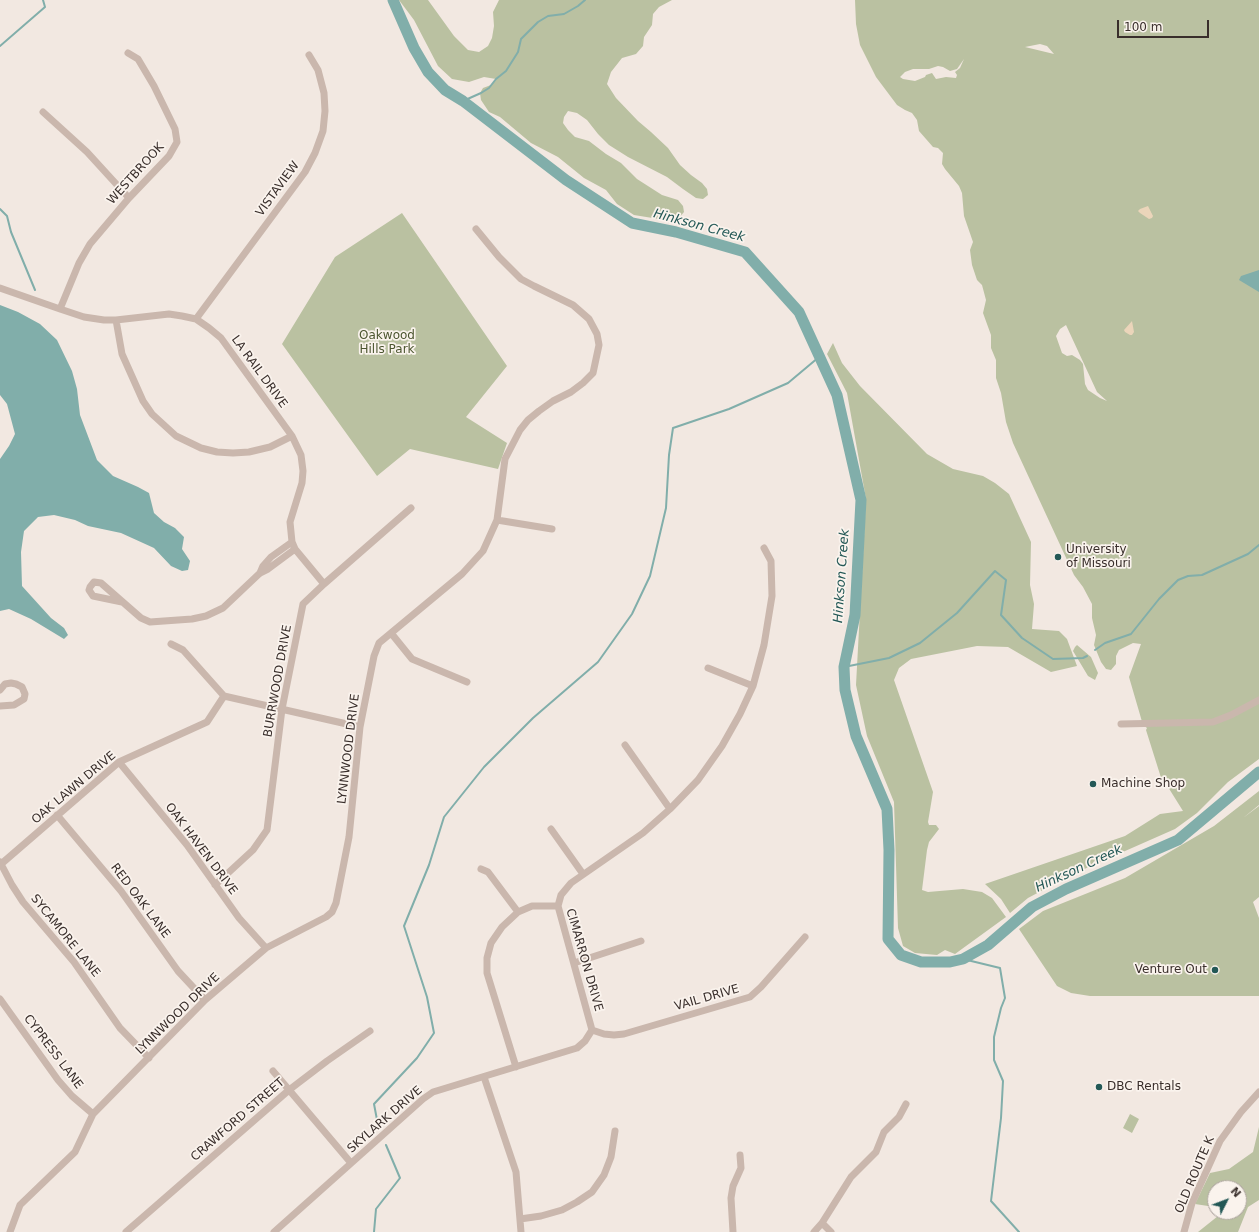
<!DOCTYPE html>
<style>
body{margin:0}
#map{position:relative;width:1259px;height:1232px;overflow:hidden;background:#f2e8e1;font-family:"DejaVu Sans",sans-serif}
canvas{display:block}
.north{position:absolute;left:1207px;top:1180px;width:40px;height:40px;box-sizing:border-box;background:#faf3ed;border:1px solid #ada49f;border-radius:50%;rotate:48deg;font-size:11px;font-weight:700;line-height:16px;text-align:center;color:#392e2b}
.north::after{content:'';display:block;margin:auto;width:14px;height:18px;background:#235856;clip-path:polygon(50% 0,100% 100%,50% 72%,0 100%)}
.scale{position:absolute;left:1117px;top:20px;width:92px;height:18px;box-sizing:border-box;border:2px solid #392e2b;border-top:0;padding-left:5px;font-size:12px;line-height:14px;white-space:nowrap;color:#392e2b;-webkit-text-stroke:3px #faf3ed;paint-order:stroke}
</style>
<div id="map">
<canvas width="1259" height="1232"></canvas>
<div class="north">N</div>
<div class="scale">100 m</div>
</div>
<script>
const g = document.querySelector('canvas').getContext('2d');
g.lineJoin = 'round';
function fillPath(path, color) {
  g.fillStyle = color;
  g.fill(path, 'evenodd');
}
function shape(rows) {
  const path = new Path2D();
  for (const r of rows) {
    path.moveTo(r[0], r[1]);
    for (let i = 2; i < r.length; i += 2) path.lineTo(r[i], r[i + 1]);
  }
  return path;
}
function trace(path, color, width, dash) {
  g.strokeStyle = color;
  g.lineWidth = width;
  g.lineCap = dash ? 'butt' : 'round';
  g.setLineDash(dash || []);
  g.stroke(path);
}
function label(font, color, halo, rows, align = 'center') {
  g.font = font + ' "DejaVu Sans",sans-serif';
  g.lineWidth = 3.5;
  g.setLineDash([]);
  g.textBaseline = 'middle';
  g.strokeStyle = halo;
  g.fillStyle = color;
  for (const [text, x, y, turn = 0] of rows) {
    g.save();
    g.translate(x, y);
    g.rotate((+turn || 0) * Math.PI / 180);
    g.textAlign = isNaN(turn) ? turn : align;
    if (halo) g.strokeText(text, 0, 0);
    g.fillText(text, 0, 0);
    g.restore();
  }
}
fillPath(shape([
 [399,0,428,0,454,36,468,50,479,52,488,46,492,38,494,26,493,12,499,0,672,0,659,7,653,14,652,25,644,37,643,46,636,54,622,58,611,72,607,84,616,98,638,121,651,132,668,148,680,165,691,175,702,183,707,189,708,195,703,199,696,198,683,189,667,177,628,157,609,145,598,134,587,120,577,113,568,111,564,117,563,123,568,130,575,137,589,141,606,154,621,163,637,179,662,195,678,200,683,206,684,212,679,218,671,221,634,215,617,204,606,190,584,178,558,157,531,143,500,117,489,112,481,100,480,93,483,88,491,85,496,79,484,77,469,82,452,79,438,66,414,20],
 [855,0,1259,0,1259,759,1228,782,1197,813,1175,829,1073,874,1028,898,1010,913,1001,899,985,884,1125,836,1160,814,1183,811,1168,787,1163,784,1146,730,1147,728,1143,725,1129,677,1141,644,1133,643,1119,650,1116,656,1116,664,1111,670,1106,669,1101,662,1094,645,1096,635,1092,618,1092,604,1083,587,1074,575,1013,443,1006,422,1001,393,996,378,996,360,991,348,991,335,983,313,986,300,982,285,977,280,972,265,970,250,973,242,964,216,962,193,959,186,945,169,942,164,943,153,938,148,933,147,919,131,917,120,912,113,905,110,897,105,876,77,860,45,856,24],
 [1040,44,1047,46,1054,54,1025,47],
 [964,59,960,68,955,72,957,75,956,78,946,77,936,79,932,73,926,75,925,77,915,81,903,79,900,77,905,72,913,69,929,69,938,66,943,67,950,71,957,69],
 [1066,325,1097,392,1107,401,1100,398,1088,390,1085,384,1083,364,1080,360,1072,355,1067,356,1062,353,1056,336,1060,329],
 [402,213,507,366,466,417,507,443,498,469,410,449,377,476,282,344,335,257],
 [833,343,842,363,860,386,927,454,953,469,983,476,995,483,1009,494,1031,542,1030,585,1034,604,1032,629,1059,631,1067,639,1077,666,1051,672,1008,647,977,646,911,659,899,668,894,680,933,792,928,822,929,825,936,825,939,829,929,842,927,850,922,890,928,892,963,889,982,892,992,898,1006,917,955,954,945,950,937,955,915,953,903,946,898,928,894,802,867,736,856,685,866,499,847,393,827,354],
 [1077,645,1091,657,1098,673,1095,680,1088,676,1073,651,1075,647],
 [1259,791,1259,805,1243,818,1259,806,1259,897,1253,902,1259,918,1259,996,1090,996,1071,993,1057,986,1019,929,1043,911,1125,878,1214,826],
 [1130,1114,1139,1119,1132,1133,1123,1128],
 [1259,1127,1259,1200,1248,1207,1238,1232,1198,1232,1223,1212,1239,1212,1239,1188,1215,1188,1215,1199,1208,1206,1195,1204,1210,1173,1229,1169,1253,1152]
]), '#bac1a1');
fillPath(shape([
 [1148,206,1153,216,1152,218,1149,219,1140,213,1138,211,1140,209],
 [1132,321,1134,332,1132,335,1130,335,1125,332,1124,330]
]), '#ebd5ba');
fillPath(shape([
 [1259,270,1259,292,1239,280,1241,276],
 [0,305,18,312,40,324,57,340,72,371,77,389,80,415,97,460,113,476,138,487,149,493,154,513,164,522,175,528,184,537,182,549,190,561,188,570,182,571,171,566,154,548,121,533,88,526,75,520,54,515,38,517,24,531,21,552,22,586,51,618,64,628,68,635,64,639,31,619,9,609,0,611,0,459,9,446,15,434,7,404,0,395]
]), '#81aeaa');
trace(shape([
 [0,46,45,7,43,0],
 [463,101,481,93,489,88,496,79,506,71,518,52,521,39,538,22,548,16,564,14,578,6,585,0],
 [0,209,7,216,11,232,35,290],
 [1095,650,1105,643,1131,634,1159,599,1178,580,1188,576,1202,575,1248,554,1259,545],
 [844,667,889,658,920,643,957,613,995,571,1006,580,1001,615,1022,638,1053,659,1083,658,1087,656],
 [963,959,1000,968,1005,998,1001,1008,994,1037,994,1060,1003,1081,1001,1118,991,1201,1019,1232],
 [378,1125,374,1104,417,1058,434,1033,427,997,404,926,429,865,444,817,484,767,533,718,598,662,632,614,650,576,666,508,669,455,673,428,729,409,788,383,819,357],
 [374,1232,376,1209,400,1178,386,1145]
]), '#81aeaa', 2);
trace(shape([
 [393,0,414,48,428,72,445,90,463,101,566,180,632,223,676,232,745,252,799,312,837,395,861,500,855,615,844,667,845,690,856,736,887,809,889,850,888,939,901,955,921,962,950,962,963,959,988,945,1032,907,1066,889,1178,840,1259,772]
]), '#81aeaa', 11);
trace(shape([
 [43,112,87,152,129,198],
 [0,288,60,309,84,317,104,320,116,320,169,314,182,316,196,319,209,328,221,338,292,436,301,455,303,471,302,483,290,522,292,542,295,549,324,584],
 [60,309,79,263,90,244,129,198,169,156,177,142,175,129,154,86,138,59,128,53],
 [196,319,305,172,315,153,323,131,325,111,324,93,318,70,309,55],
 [116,320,122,354,143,401,152,414,176,436,201,448,217,452,233,453,249,452,270,447,292,436],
 [497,520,552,529],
 [260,573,263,566,271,557,292,542],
 [122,602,93,596,89,590,90,587,94,582,101,583,141,618,150,622,192,619,206,616,223,608,260,573,268,569,295,549],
 [391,633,412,659,467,682],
 [171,644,183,650,224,696,360,727],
 [708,668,753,686],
 [0,690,5,684,11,683,16,684,22,687,25,694,24,699,14,705,0,706],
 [1121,724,1213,722,1231,715,1259,700],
 [625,745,670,809],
 [119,762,187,845,239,918,266,948],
 [57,815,121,891,178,971,205,1000],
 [551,829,583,874],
 [0,862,12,885,23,902,74,962,120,1028,149,1058],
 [0,865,119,762,207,722,224,696],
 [481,869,488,872,518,912],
 [215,885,253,850,267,830,282,709,303,604,324,584,411,508],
 [574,963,641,941],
 [0,999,58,1080,72,1096,93,1114],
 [592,1030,558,906,561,895,571,883,643,833,670,809,698,780,722,746,740,714,753,686,764,645,772,596,771,561,764,548],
 [592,1030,604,1034,614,1035,624,1034,750,997,761,987,805,937],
 [516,1067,487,973,487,958,491,943,502,927,518,912,532,906,558,906],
 [273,1071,351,1163],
 [484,1077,516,1172,521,1232],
 [520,1219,541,1216,562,1210,577,1202,592,1192,604,1175,611,1157,615,1131],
 [822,1223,831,1232],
 [10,1232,20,1205,75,1152,93,1114,205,1000,266,948,326,917,332,912,336,903,349,837,360,727,374,656,379,643,462,574,483,551,497,520,505,459,520,430,528,420,539,411,553,401,571,392,583,383,593,373,599,345,597,334,589,319,573,305,534,286,521,279,499,257,476,229],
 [126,1232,289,1090,327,1061,370,1031],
 [274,1232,423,1099,433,1092,577,1048,585,1041,592,1030],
 [733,1232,731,1198,733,1186,741,1168,740,1155],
 [814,1232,822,1223,851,1177,876,1152,884,1132,899,1117,906,1104],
 [1184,1232,1192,1203,1220,1141,1241,1112,1259,1092]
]), '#cab7ad', 7);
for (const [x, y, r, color] of [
 [1058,557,4,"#235856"],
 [1093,784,4,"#235856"],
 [1215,970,4,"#235856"],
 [1099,1087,4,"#235856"]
]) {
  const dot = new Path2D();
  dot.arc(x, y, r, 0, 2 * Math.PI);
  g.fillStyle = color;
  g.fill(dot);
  trace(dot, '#faf3ed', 1.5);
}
label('12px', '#392e2b', '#faf3ed', [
 ["WESTBROOK",136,174,-48],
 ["VISTAVIEW",278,189,-54],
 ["LA RAIL DRIVE",259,372,54],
 ["BURRWOOD DRIVE",278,681,-80],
 ["LYNNWOOD DRIVE",349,749,-83],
 ["OAK LAWN DRIVE",74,788,-40],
 ["OAK HAVEN DRIVE",201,849,53],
 ["RED OAK LANE",140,901,53],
 ["SYCAMORE LANE",65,936,51],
 ["CIMARRON DRIVE",584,960,74],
 ["VAIL DRIVE",707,998,-16],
 ["LYNNWOOD DRIVE",178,1014,-44],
 ["CYPRESS LANE",53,1052,53],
 ["CRAWFORD STREET",238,1120,-41],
 ["SKYLARK DRIVE",385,1120,-41],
 ["OLD ROUTE K",1195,1175,-67]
]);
label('12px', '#4c5630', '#faf3ed', [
 ["Oakwood",387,336],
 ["Hills Park",387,350]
]);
label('12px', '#392e2b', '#faf3ed', [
 ["University",1066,550],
 ["of Missouri",1066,564],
 ["Machine Shop",1101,784],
 ["Venture Out",1207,970,"right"],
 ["DBC Rentals",1107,1087]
], 'left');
label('italic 13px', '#235856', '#faf3ed', [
 ["Hinkson Creek",699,226,15],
 ["Hinkson Creek",842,576,-86],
 ["Hinkson Creek",1079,869,-25]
]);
</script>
